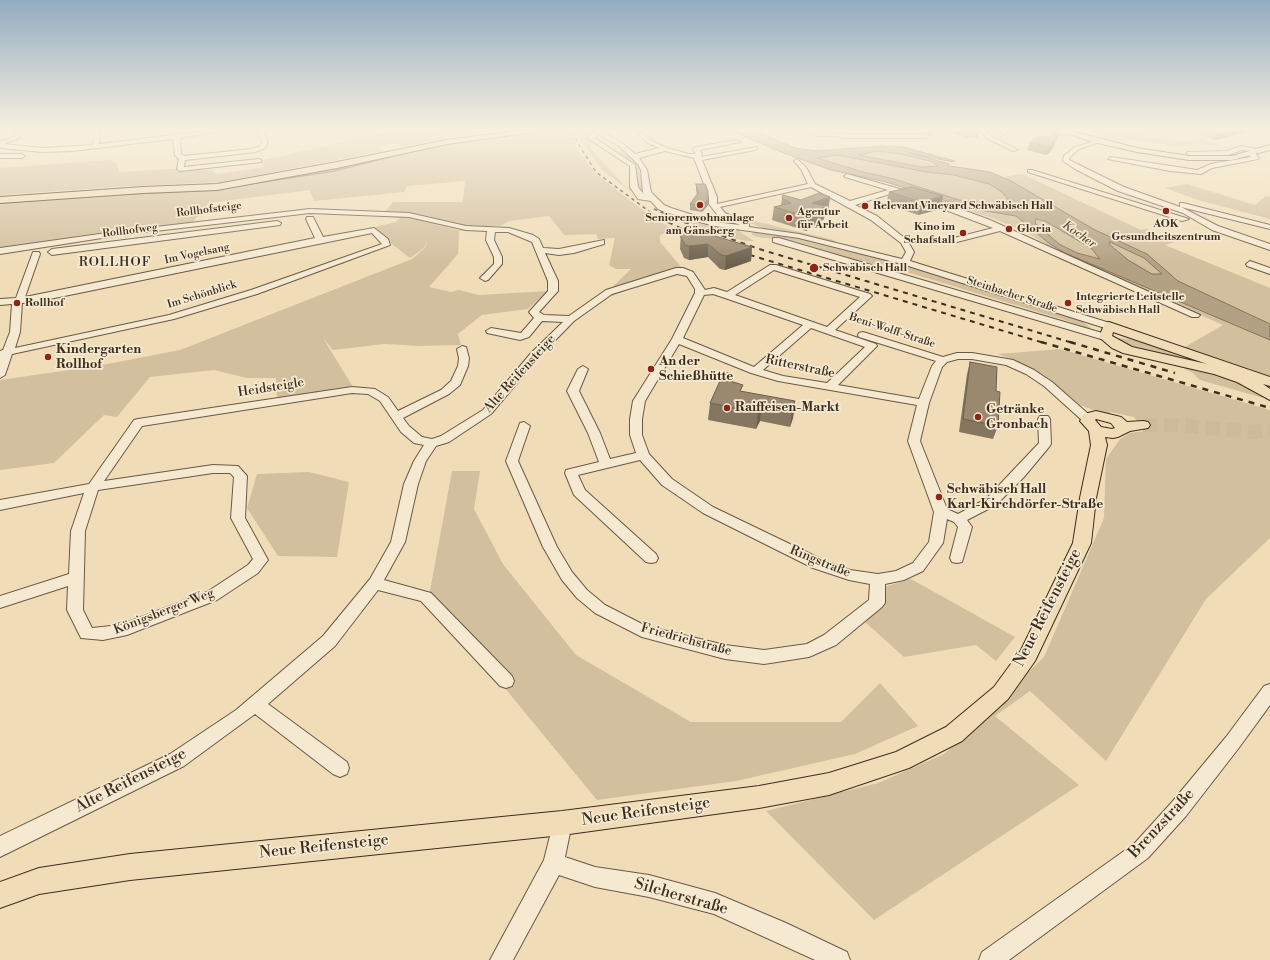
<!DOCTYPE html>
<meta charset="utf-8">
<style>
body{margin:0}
canvas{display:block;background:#f0ddb8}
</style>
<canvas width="1270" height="960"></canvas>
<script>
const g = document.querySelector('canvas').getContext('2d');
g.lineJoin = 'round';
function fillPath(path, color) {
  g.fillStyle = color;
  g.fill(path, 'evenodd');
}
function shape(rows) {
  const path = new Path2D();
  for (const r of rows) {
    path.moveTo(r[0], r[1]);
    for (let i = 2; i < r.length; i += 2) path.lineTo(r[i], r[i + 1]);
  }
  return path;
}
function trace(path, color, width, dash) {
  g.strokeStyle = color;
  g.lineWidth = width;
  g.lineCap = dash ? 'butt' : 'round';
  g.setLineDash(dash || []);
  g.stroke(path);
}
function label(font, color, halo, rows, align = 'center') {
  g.font = font + ' "Libre Bodoni",serif';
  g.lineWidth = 3.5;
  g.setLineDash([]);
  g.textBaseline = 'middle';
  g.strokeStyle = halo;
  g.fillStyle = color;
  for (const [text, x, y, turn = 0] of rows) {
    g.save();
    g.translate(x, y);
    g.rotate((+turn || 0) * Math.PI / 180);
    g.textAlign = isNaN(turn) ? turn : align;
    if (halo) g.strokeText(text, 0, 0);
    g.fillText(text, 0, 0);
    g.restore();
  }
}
fillPath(shape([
 [391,131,454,131,438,133,445,138,402,147,395,143,379,148,383,151,222,182,129,186,0,195,0,168,109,160,117,163,119,172,190,168,211,170,217,174,265,167,259,161],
 [538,131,564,131,539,135,544,138,560,140,570,138,565,131,571,131,578,151,596,174,649,215,674,230,660,235,660,242,682,268,612,296,602,297,631,269,616,269,609,265,615,238,598,239,596,234,564,235,549,216,509,221,500,226,470,227,385,212,393,202,463,202,465,181,407,186,404,192,314,201,310,190,208,203,192,223,0,250,0,203,144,192,196,191,456,142,520,137],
 [579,131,595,131,590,136,596,144,590,145,590,148,624,185,634,191,634,194,603,171,582,142],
 [1088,131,1143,131,1144,137,1176,141,1197,141,1199,137,1219,145,1172,146,1133,140,1113,141],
 [621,151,635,159,642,171,646,197,638,188,635,165,618,153],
 [877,151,901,154,938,166,921,167,859,154],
 [837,155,926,172,954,175,989,184,1002,192,1010,202,987,203,959,200,894,179,863,172,816,158],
 [1022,174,1141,230,1147,229,1175,242,1165,245,1270,288,1270,324,1178,281,1147,254,1095,230,1004,177],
 [1187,184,1255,205,1266,196,1270,197,1270,219,1198,200,1165,188],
 [945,201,971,208,1016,216,1050,244,1065,253,1270,340,1270,377,1183,348,1223,325,1042,246,1046,244,1026,232,995,219,942,202],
 [654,205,688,219,736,229,754,241,746,241,716,234,667,213],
 [365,215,407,217,457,230,469,230,459,231,458,254,429,287,451,292,459,290,479,295,548,291,528,309,482,315,458,334,461,345,421,346,384,344,333,350,323,338,353,387,277,398,276,378,247,378,214,370,150,377,117,417,104,415,54,463,0,470,0,380,97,366,180,350,412,259,425,248,428,237,424,248,410,258,371,228,396,222,400,218],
 [729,215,834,240,837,243,799,234,765,229],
 [1036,219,1045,221,1091,248,1101,260,1077,253,1059,244,1035,223],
 [754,232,799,237,901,264,1080,320,1091,328,1087,329,1068,321,877,263,872,265,794,241,757,237,751,234],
 [1110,242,1123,247,1144,258,1163,274,1152,274,1128,260,1108,243],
 [1119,338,1138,340,1270,385,1270,390,1135,348,1123,343,1118,340],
 [1060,349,1270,410,1270,538,1206,599,1106,761,1030,691,995,716,1079,785,874,920,766,811,878,783,944,754,992,713,1022,678,1044,657,1104,518,1106,459,1120,439,1130,433,1145,431,1134,417,1110,412,1109,414,1096,411,1080,405,1048,378,1029,367,998,354],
 [1138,356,1218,374,1256,390,1263,398,1200,380,1193,373,1183,368],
 [452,471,480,471,474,509,503,564,576,655,691,722,841,722,880,683,918,726,855,754,736,781,597,800,429,596],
 [309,472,349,482,337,557,278,556,247,508,257,474],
 [911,579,1015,637,996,661,976,645,904,657,865,622,884,587]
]), '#d2bf9e');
const water = shape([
 [732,131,755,131,795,148,817,151,883,146,903,147,955,161,952,162,907,152,949,164,948,165,950,166,990,172,1011,181,1095,230,1147,254,1178,281,1270,324,1270,340,1065,253,1050,244,1016,216,968,208,886,182,831,170,781,152,732,131],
 [876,151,901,154,932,162,938,166,921,167,859,155,876,151],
 [837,155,926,172,954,175,989,184,1002,192,1010,202,987,203,959,200,894,179,863,172,817,158,837,155],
 [1036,219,1045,221,1091,248,1100,259,1077,253,1059,244,1035,223,1036,219],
 [1110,242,1144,258,1162,274,1152,274,1128,260,1109,244,1110,242]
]);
fillPath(water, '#b3a184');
trace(water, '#84735b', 1);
trace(shape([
 [231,187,334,171,406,153],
 [129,194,214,190],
 [0,203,94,196]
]), '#84735b', 1.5);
trace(shape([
 [1143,425,1176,425,1253,432,1270,429]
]), '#ccba99', 14, [14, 7]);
const minor = shape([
 [16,131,22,131,19,138,4,144,42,148,93,145,94,131,100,131,99,144,173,135,173,131,179,131,179,134,208,131,223,131,180,138,181,154,184,156,252,149,260,146,262,141,257,131,263,131,268,141,265,148,255,152,185,160,184,167,259,159,261,160,261,162,180,171,177,169,179,159,175,155,173,139,72,151,42,152,0,148,0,142,14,136,16,131],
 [594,131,602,131,623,144,635,154,659,148,648,143,635,131,641,131,652,141,667,148,689,154,696,154,693,149,696,147,737,140,740,142,700,150,702,154,701,157,757,147,757,149,755,150,702,160,717,197,717,204,808,184,801,169,794,161,797,159,806,167,815,184,850,201,888,190,845,177,844,176,847,174,907,191,907,195,893,193,855,205,877,216,907,240,914,252,910,261,1113,324,1114,326,1109,329,1105,328,902,264,799,238,714,226,665,212,658,209,651,201,638,199,630,187,630,166,589,139,588,138,594,131],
 [598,134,619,146,638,164,641,170,643,193,645,196,638,187,635,165,595,138,598,134],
 [665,151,694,158,709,197,709,204,719,217,740,225,715,222,671,208,664,205,651,192,647,170,639,158,665,151],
 [811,187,871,220,901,243,906,252,902,259,799,234,749,227,749,223,725,213,720,207,811,187],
 [806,131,843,134,926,134,929,136,926,138,843,138,836,136,816,136,806,131],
 [980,131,986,131,992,137,1018,150,1013,151,988,139,980,131],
 [998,131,1004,131,1007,133,1004,135,998,131],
 [1073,131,1076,133,1075,134,1051,135,1048,142,1036,144,1033,142,1043,139,1047,132,1073,131],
 [1098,140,1103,141,1079,149,1069,158,1069,160,1124,187,1180,207,1180,203,1183,203,1270,225,1270,229,1181,207,1218,226,1270,244,1270,250,1212,230,1183,213,1118,191,1075,169,1063,161,1064,156,1075,147,1098,140],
 [1241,146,1261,150,1261,152,1254,152,1259,158,1258,159,1212,168,1201,174,1170,171,1108,159,1111,157,1197,170,1211,164,1251,157,1248,153,1250,151,1242,150,1228,155,1189,155,1187,154,1187,152,1227,151,1241,146],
 [0,154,22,154,25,156,22,158,0,158,0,154],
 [1028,170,1032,170,1189,219,1182,221,1028,172,1028,170],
 [922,197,928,197,990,220,1200,315,1198,317,1192,317,1000,231,953,243,950,243,950,239,993,228,922,201,922,197],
 [310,209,409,213,466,226,509,228,533,235,539,239,543,248,559,249,604,240,604,244,574,253,559,255,545,253,558,281,558,291,539,312,544,315,569,316,606,290,676,268,683,268,693,272,705,290,714,288,727,292,770,265,776,265,870,294,872,296,835,330,876,344,877,346,838,385,919,399,932,366,936,361,859,337,858,335,859,333,863,332,943,357,957,353,972,353,1013,360,1034,370,1052,382,1094,419,1088,423,1084,422,1044,386,1026,374,1006,365,972,359,958,359,947,362,942,367,929,403,920,441,947,509,958,514,986,499,1039,443,1038,419,1040,416,1048,416,1050,419,1051,444,1049,447,1024,477,996,505,967,520,972,527,962,562,957,563,952,562,950,558,958,527,954,522,947,519,943,543,923,571,904,580,885,584,885,603,882,607,836,645,809,657,764,664,725,659,642,637,595,613,577,598,562,580,543,547,506,461,520,423,524,422,530,426,518,461,557,547,572,572,587,590,605,605,646,626,725,645,764,650,807,644,824,635,869,600,870,584,849,580,813,568,703,513,662,485,640,460,578,475,585,490,656,554,658,558,656,562,651,563,646,562,574,495,565,473,566,470,599,462,588,433,567,391,578,369,583,366,588,369,579,391,600,433,610,459,636,453,630,435,630,419,633,401,672,339,695,293,695,289,687,276,677,274,612,294,574,321,539,357,491,414,449,442,436,446,426,461,418,484,405,542,384,580,431,593,512,676,514,681,512,686,506,688,500,686,421,601,378,590,335,646,268,704,347,762,349,768,347,774,340,777,333,774,255,714,184,766,0,857,0,836,170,754,236,710,323,636,370,579,391,542,404,484,414,461,424,445,414,443,401,432,380,401,368,394,352,393,142,426,104,481,213,465,238,466,247,476,245,518,268,560,258,573,217,600,127,635,103,640,81,638,67,610,68,586,0,608,0,596,69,574,71,531,84,493,0,510,0,500,89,484,134,420,138,419,352,387,375,389,388,397,398,411,441,390,451,381,458,366,459,358,457,349,462,346,466,347,469,358,468,366,460,385,449,394,403,418,409,426,422,437,432,439,441,436,483,410,531,353,563,322,542,321,529,337,520,340,487,333,486,331,491,328,521,333,534,318,529,312,548,291,548,281,532,242,508,232,495,232,494,240,502,257,502,264,488,280,485,281,480,278,494,264,494,257,486,240,487,231,466,230,409,217,310,213,121,235,0,254,0,248,121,231,310,209],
 [774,270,860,297,827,327,735,295,774,270],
 [713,294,725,298,803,325,754,367,683,338,704,295,713,294],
 [811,328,865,347,827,383,783,376,763,370,811,328],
 [679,344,751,373,778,381,917,405,908,441,934,512,929,542,913,563,896,571,878,574,850,570,823,560,713,507,672,479,649,454,642,435,642,419,645,401,679,344],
 [213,473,230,473,234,477,231,518,253,559,248,565,207,592,120,625,92,628,83,610,85,531,98,490,213,473],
 [307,217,313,217,323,237,374,228,388,239,390,245,257,294,174,319,12,354,5,375,0,378,0,351,3,350,10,332,12,304,0,305,0,299,16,298,33,252,39,252,40,254,25,297,315,238,306,219,307,217],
 [372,233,382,244,251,290,169,315,15,348,20,332,22,303,35,302,372,233],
 [277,221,281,223,280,225,52,255,48,252,52,249,277,221],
 [773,238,779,238,1109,335,1110,337,1109,339,1101,339,773,242,773,238],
 [1250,261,1270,268,1270,274,1247,266,1246,264,1250,261],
 [1270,684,1270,705,1238,749,1186,816,1148,858,1009,960,979,960,982,952,1134,844,1172,802,1226,737,1264,686,1270,684],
 [562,813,569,816,572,823,565,857,595,867,649,875,715,893,786,923,847,952,850,960,815,960,714,914,649,897,595,887,559,875,513,960,490,960,544,860,555,816,562,813]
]);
const major = shape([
 [515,131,532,131,528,133,447,144,337,168,217,190,143,193,0,203,0,197,143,187,217,184,337,162,447,140,515,131],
 [1061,131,1071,131,1137,148,1189,156,1232,156,1270,145,1270,150,1232,160,1189,160,1137,152,1093,142,1061,131],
 [1109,322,1270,377,1270,386,1263,384,1270,389,1270,400,1237,382,1214,374,1123,353,1112,348,1099,337,1105,323,1109,322],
 [1113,332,1207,364,1132,347,1112,336,1113,332],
 [1096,411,1121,417,1127,422,1143,421,1148,422,1150,425,1148,428,1130,431,1118,437,1113,438,1105,437,1107,445,1096,498,1091,543,1035,661,1008,699,962,741,909,768,829,795,759,808,562,835,130,880,39,894,0,908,0,882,39,868,130,854,562,811,759,786,829,773,896,752,946,727,994,687,1021,650,1073,543,1080,498,1091,445,1089,431,1080,421,1084,414,1096,411],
 [1096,419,1111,423,1115,428,1112,429,1101,427,1095,420,1096,419]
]);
trace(minor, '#6a5944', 2);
trace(major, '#3d2d1e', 2);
fillPath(minor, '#f5e9d1');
fillPath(major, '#f0ddb8');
trace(shape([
 [574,131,577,142,596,172,654,215,670,223],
 [654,209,686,223]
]), '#3d2d1e', 1.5, [3.5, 3.5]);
trace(shape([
 [668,222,692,234],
 [684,222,759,249,1073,343],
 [740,252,1044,343]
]), '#3d2d1e', 2, [5, 5]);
trace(shape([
 [1041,342,1270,408],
 [1070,342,1175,373]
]), '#3d2d1e', 2.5, [6, 6]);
fillPath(shape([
 [925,131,937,131,930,136],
 [947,131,980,131,978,138,966,138],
 [1202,131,1251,131,1216,140,1200,135],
 [1058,136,1052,150,1046,155,1027,150,1030,142],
 [696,184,708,205,702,212,690,210,690,204,697,195,696,190],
 [889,192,940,209,918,215,886,204],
 [830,197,828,210,825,211,824,219,806,231,772,220,774,207,781,205,782,198,801,200],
 [681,229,715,236,752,247,751,261,725,270,720,269,708,257,689,260,684,258,680,249],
 [970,362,996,391,998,426,993,439,959,432,967,374],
 [733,382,742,392,795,401,793,418,790,427,760,421,756,429,708,420,710,403]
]), '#84765f');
fillPath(shape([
 [932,131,937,131,930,136],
 [1060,131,1058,136,1052,150,1046,155,1049,147],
 [1219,131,1251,131,1216,140],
 [943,196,940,209,918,215,921,202],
 [830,197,828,210,825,211,824,219,806,231,808,217,812,203],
 [708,199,708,205,702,212,703,205],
 [708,244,708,257,689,260,689,246],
 [752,247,751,261,725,270,726,256],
 [733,374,732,390,730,381],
 [795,401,793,418,790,427,792,410],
 [762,404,760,421,756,429,758,413]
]), '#6c604d');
const building = shape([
 [1054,131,1060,131,1055,141,1049,147,1030,142,1037,137,1051,136,1054,131],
 [696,184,705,184,708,191,708,199,703,205,690,204,698,193,696,184],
 [912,187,943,196,921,202,889,192,912,187],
 [819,193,830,197,812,203,826,206,808,217,774,207,791,203,782,198,783,195,801,200,819,193],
 [696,228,715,236,752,247,726,256,721,255,708,244,689,246,685,245,680,235,683,235,681,229,696,228],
 [970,362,997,367,996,391,1000,392,998,426,963,419,970,362],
 [724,372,733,374,730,381,743,385,740,391,795,401,792,410,762,404,758,413,710,403,724,372]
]);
fillPath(building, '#9a896e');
trace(building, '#6c604d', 1);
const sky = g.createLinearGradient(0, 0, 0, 265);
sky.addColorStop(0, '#93acc0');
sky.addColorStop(0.49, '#f8f0df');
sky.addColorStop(1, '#f8f0df00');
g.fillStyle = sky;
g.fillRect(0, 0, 1270, 265);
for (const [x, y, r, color] of [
 [700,205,4,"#8f2418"],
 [865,206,4,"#8f2418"],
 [1166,211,4,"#8f2418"],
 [789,218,4,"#8f2418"],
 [1009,229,4,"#8f2418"],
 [963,233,4,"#8f2418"],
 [814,268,5,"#8f2418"],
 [17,303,4,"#8f2418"],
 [1068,303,4,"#8f2418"],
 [48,357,4,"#8f2418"],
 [651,369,4,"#8f2418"],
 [727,408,4,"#8f2418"],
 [978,417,4,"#8f2418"],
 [939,497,4,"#8f2418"]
]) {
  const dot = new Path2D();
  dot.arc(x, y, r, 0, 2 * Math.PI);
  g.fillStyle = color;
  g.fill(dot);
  trace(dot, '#f5e9d1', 1.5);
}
label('bold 11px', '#3d2d1e', '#f5e9d1', [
 ["Relevant Vineyard Schwäbisch Hall",873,206],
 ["Agentur",797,212],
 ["für Arbeit",797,225],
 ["Seniorenwohnanlage",700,218,"center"],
 ["am Gänsberg",700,231,"center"],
 ["AOK",1166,224,"center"],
 ["Gesundheitszentrum",1166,237,"center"],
 ["Kino im",955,227,"right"],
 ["Schafstall",955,240,"right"],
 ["Gloria",1017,229],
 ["Schwäbisch Hall",823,268],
 ["Integrierte Leitstelle",1076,297],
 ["Schwäbisch Hall",1076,310],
 ["Rollhof",25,303]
], 'left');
label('11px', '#3d2d1e', '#f5e9d1', [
 ["Rollhofsteige",209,210,-7],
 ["Rollhofweg",130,231,-7],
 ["Im Vogelsang",197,254,-12],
 ["Im Schönblick",202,295,-17],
 ["Steinbacher Straße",1012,295,18],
 ["Beni-Wolff-Straße",892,331,18]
]);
label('italic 12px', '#5a4a38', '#f5e9d1', [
 ["Kocher",1079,235,35]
]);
g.letterSpacing = '1px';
label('13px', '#3d2d1e', '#f5e9d1', [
 ["ROLLHOF",115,263]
]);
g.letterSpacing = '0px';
label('bold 13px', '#3d2d1e', '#f5e9d1', [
 ["Kindergarten",56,350],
 ["Rollhof",56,365],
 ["An der",659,362],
 ["Schießhütte",659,377],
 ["Raiffeisen-Markt",735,408],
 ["Getränke",986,410],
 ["Gronbach",986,425],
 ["Schwäbisch Hall",947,490],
 ["Karl-Kirchdörfer-Straße",947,505]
], 'left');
label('13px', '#3d2d1e', '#f5e9d1', [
 ["Ritterstraße",800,367,12],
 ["Alte Reifensteige",520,374,-48],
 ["Heidsteigle",271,388,-9],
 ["Ringstraße",820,562,22],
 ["Königsberger Weg",164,612,-21],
 ["Friedrichstraße",686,640,15]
]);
label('16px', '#3d2d1e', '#f5e9d1', [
 ["Neue Reifensteige",1048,608,-63],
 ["Alte Reifensteige",131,781,-27],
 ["Neue Reifensteige",646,812,-8],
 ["Brenzstraße",1162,824,-47],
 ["Neue Reifensteige",324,847,-6],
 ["Silcherstraße",681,897,16]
]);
</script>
